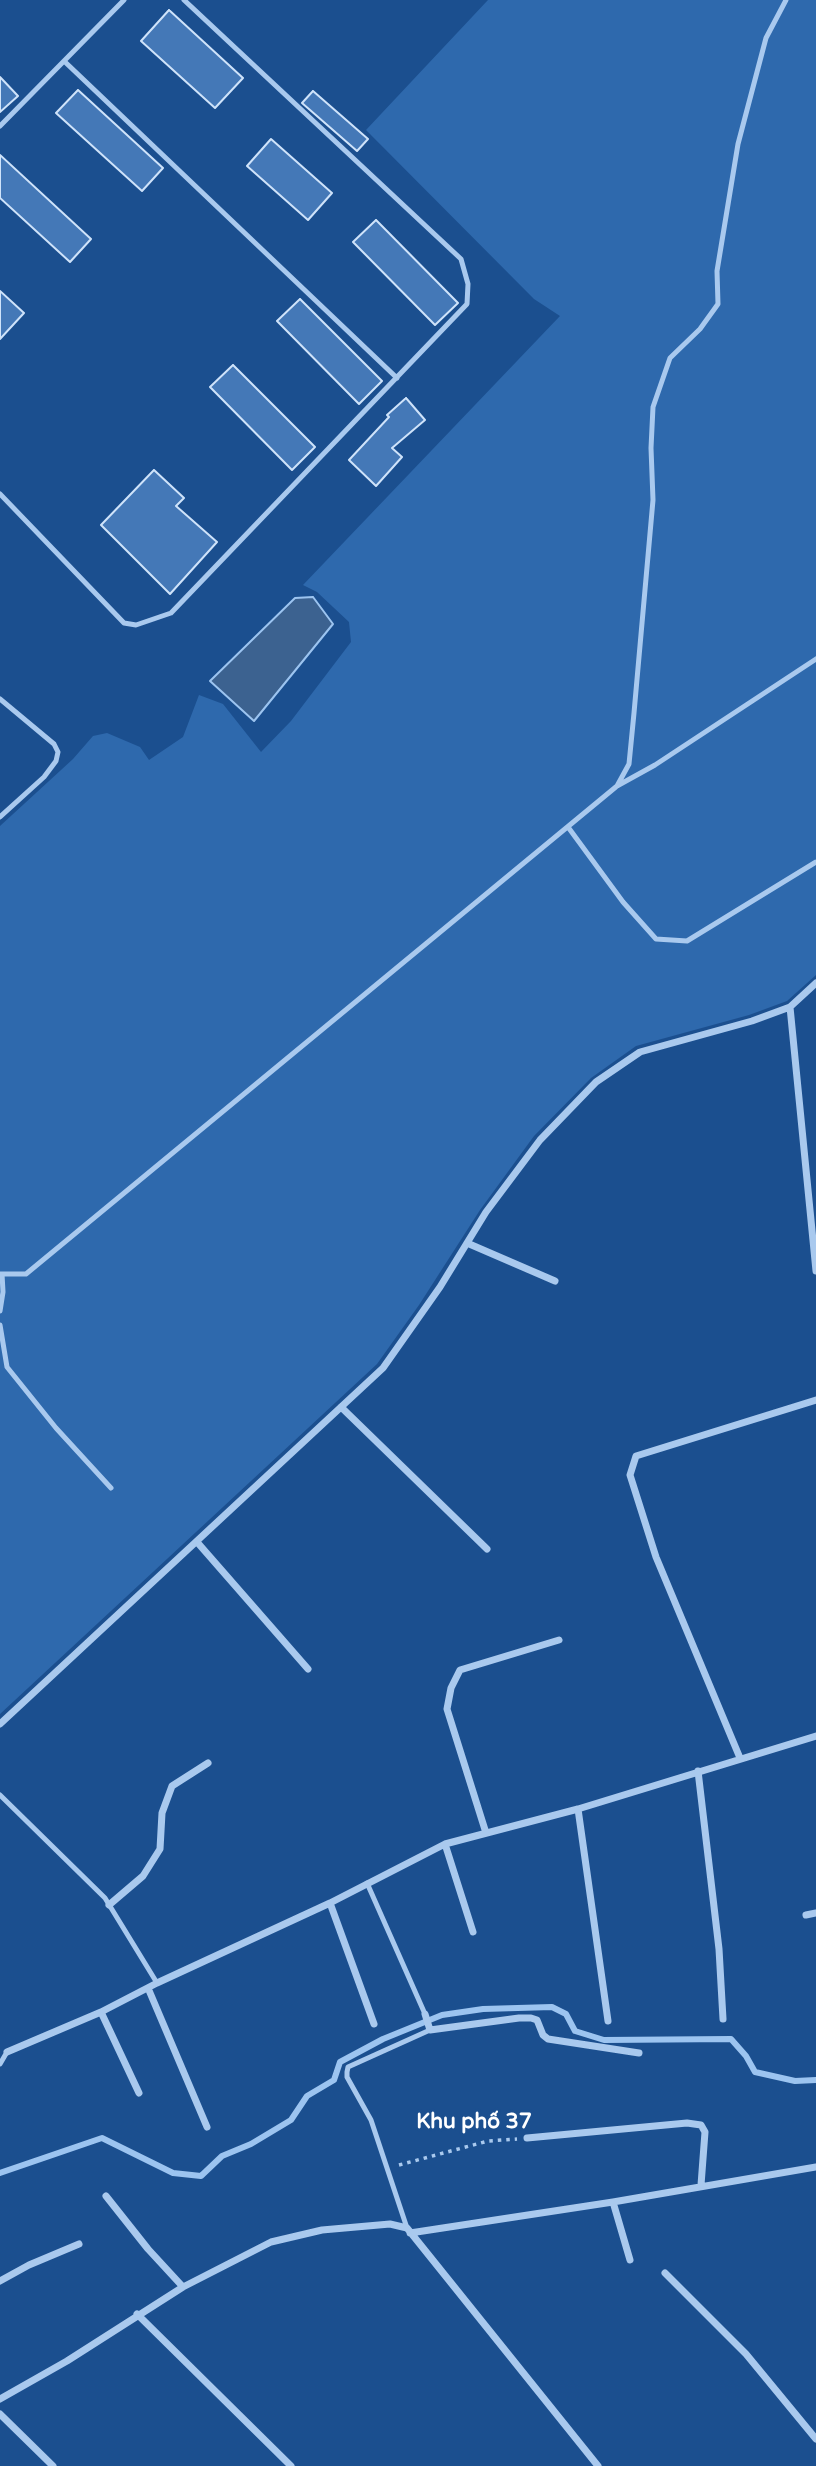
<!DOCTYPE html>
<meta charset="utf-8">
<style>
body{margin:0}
canvas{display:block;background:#1b4f8f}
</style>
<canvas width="816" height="2466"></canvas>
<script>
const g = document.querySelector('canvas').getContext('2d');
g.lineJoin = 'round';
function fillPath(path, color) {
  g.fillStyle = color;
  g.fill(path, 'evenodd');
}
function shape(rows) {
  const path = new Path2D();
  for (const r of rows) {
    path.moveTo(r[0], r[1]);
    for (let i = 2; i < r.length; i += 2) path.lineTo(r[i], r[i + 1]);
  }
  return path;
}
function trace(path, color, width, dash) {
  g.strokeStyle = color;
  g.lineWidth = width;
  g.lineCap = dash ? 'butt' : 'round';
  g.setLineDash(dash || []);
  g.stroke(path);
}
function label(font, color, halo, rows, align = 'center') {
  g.font = font + ' "Varela Round",sans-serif';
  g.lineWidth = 6;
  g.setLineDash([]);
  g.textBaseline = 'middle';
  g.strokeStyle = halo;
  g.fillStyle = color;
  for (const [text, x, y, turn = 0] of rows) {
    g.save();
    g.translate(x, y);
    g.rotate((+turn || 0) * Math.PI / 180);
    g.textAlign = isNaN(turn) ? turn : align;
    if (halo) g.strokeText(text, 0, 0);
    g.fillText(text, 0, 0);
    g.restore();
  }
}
fillPath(shape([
 [488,0,816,0,816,975,787,1001,749,1015,636,1046,591,1078,534,1136,480,1210,419,1305,377,1364,0,1714,0,826,73,759,93,736,107,733,140,747,149,760,183,737,199,695,223,704,261,752,291,721,351,642,349,622,317,592,303,585,560,316,534,299,366,130]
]), '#2e69ad');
const water = shape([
 [313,597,333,624,254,721,210,681,295,598,313,597]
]);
fillPath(water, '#3c6290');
trace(water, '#9cc4f0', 2);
trace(shape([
 [0,2173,102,2138,173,2173,201,2176,222,2156,251,2144,291,2120,307,2096,334,2080,340,2062,383,2039,442,2015,483,2009,552,2007,566,2014,575,2031,604,2040,731,2039,746,2056,755,2072,795,2081,816,2080]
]), '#9cc4f0', 6);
const building = shape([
 [169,10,243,78,215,108,141,41,169,10],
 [0,77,18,96,0,112,0,77],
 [78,90,163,168,142,191,56,113,78,90],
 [313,91,368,139,357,151,302,103,313,91],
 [271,139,332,193,308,220,247,166,271,139],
 [0,155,91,239,70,262,0,198,0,155],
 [376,220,458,303,435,325,353,242,376,220],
 [0,291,24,313,0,339,0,291],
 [300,299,382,381,359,404,277,321,300,299],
 [233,365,315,447,292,470,210,387,233,365],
 [406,398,425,420,392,448,402,457,376,486,349,460,389,417,387,415,406,398],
 [154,470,184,498,176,506,217,542,170,594,101,525,154,470]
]);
fillPath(building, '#4478b7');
trace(building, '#cfe3fa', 2);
trace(shape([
 [399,2165,488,2141,517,2139]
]), '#a9c9ee', 3.5, [3.5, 5]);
trace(shape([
 [64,61,397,378],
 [0,126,124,0],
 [0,494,124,623,136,625,171,613,467,304,468,284,461,259,184,0],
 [0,699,54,744,58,752,56,761,44,777,0,817],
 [617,786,629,764,634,713,653,500,651,448,653,407,670,358,700,329,718,304,717,271,738,144,766,38,786,0],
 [568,827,623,902,656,939,687,941,816,862],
 [0,1274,2,1274,3,1292,0,1311],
 [2,1274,26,1274,617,786,655,765,816,659],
 [0,1325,7,1367,56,1428,111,1488],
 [0,1795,105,1898,157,1983],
 [367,1883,425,2014],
 [0,2064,7,2052],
 [407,2228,371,2120,347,2077,347,2072,348,2067,430,2030]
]), '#a9c9ee', 5);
trace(shape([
 [790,1007,816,983],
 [467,1243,555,1281],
 [341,1407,487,1549],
 [197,1542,308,1669],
 [0,1724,383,1368,440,1287,486,1212,540,1140,596,1082,640,1052,752,1021,790,1007,816,1271],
 [740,1758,656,1557,630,1475,636,1456,816,1400],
 [698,1771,719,1949,723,2019],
 [578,1809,608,2021],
 [486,1833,447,1709,451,1688,460,1670,559,1640],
 [445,1844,473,1932],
 [330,1903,374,2024],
 [109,1905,143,1876,160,1849,162,1813,172,1786,208,1763],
 [806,1915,816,1913],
 [148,1988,207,2127],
 [101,2012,139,2093],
 [425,2014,430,2030,519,2018,531,2018,537,2020,543,2035,548,2039,639,2053],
 [7,2052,101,2012,157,1983,330,1903,445,1844,578,1809,816,1736],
 [527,2138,687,2123,701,2125,705,2132,701,2185],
 [106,2196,148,2249,183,2287],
 [613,2202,630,2260],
 [410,2233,613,2202,816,2167],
 [665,2273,746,2354,816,2439],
 [0,2281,29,2265,79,2244],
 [137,2314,291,2466],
 [0,2399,67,2361,183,2287,271,2242,322,2230,390,2224,407,2228,598,2466],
 [0,2414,53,2466]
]), '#a9c9ee', 7);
label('bold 21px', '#fff', '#1b4f8f', [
 ["Khu phố 37",474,2122]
]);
</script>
